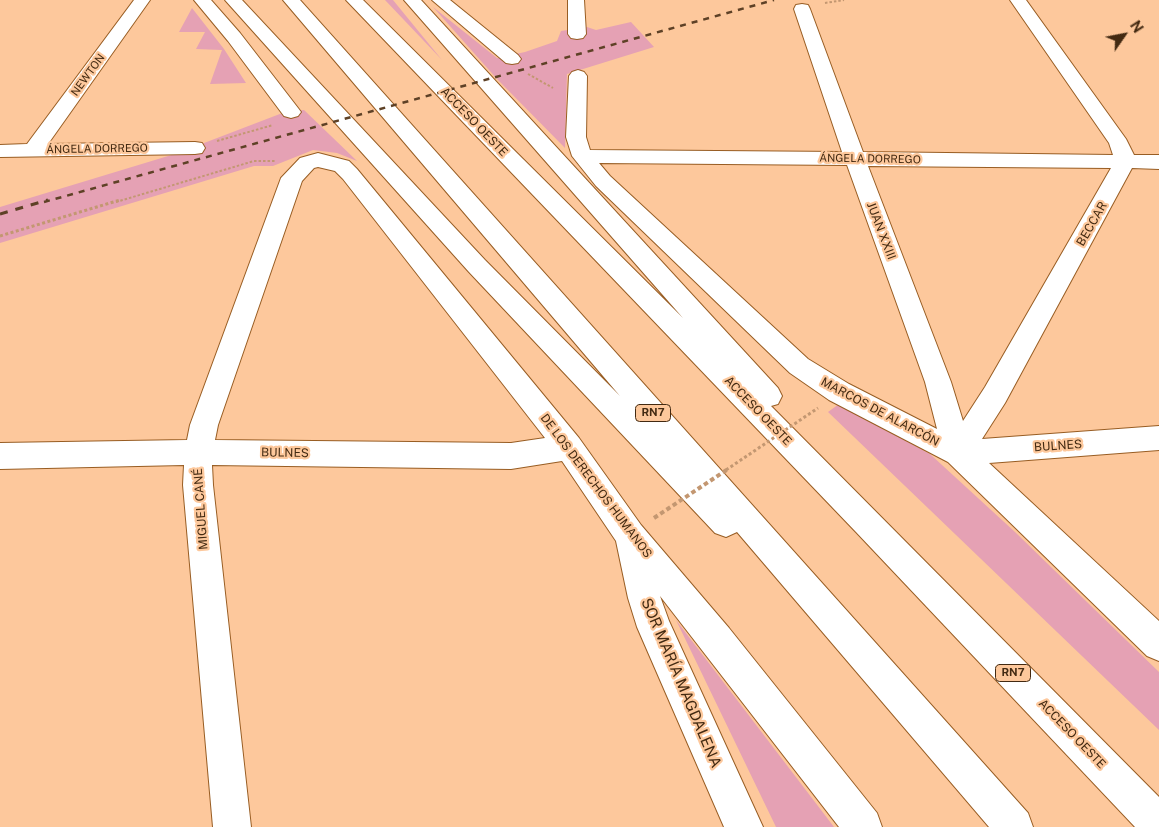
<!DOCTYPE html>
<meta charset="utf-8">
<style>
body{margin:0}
#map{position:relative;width:1159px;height:827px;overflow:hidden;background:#fdc89c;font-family:"Public Sans",sans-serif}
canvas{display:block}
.north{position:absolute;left:1099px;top:10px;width:50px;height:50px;-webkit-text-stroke:4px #fdc89c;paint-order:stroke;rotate:57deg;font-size:14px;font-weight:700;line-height:20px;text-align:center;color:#432a12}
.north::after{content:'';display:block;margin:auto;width:18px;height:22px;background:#432a12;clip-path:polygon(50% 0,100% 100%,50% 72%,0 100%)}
</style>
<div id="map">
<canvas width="1159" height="827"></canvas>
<div class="north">N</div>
</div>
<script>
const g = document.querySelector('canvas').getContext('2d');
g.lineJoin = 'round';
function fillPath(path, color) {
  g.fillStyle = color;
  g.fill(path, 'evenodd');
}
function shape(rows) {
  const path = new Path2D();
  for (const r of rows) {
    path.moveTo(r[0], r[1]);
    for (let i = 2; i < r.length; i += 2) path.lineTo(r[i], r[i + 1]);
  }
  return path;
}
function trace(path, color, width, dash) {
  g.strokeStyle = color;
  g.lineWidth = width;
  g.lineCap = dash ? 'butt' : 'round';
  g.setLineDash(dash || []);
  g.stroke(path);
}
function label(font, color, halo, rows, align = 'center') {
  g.font = font + ' "Public Sans",sans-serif';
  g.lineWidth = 4.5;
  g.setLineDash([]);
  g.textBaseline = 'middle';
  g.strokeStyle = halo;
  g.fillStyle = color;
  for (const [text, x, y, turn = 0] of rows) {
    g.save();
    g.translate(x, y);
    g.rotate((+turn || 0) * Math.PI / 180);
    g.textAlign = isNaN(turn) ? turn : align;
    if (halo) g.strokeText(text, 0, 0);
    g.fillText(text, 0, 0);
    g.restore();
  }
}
fillPath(shape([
 [385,0,393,0,442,60],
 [433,7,497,58,525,52,557,41,561,31,587,27,596,30,631,22,654,47,567,74,565,148,497,79],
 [192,8,224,49,246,83,210,84,222,50,196,49,205,32,179,32],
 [304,110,357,161,337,153,313,150,273,166,254,166,0,243,0,207,178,153,285,112],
 [839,404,930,454,1015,532,1159,672,1159,730,828,412],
 [676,620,834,827,776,827]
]), '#e5a1b4');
const minor = shape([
 [134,0,150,0,48,144,195,142,202,143,205,148,202,153,195,154,0,157,0,145,27,144,134,0],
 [194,0,211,0,240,33,298,108,301,112,298,116,291,118,284,116,228,41,194,0],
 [432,0,450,0,518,55,521,59,518,63,512,64,506,63,432,0],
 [568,0,584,0,586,34,583,38,577,39,571,38,568,34,568,0],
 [1010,0,1026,0,1126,139,1134,155,1159,155,1159,169,1132,168,1005,403,982,439,1159,426,1159,450,989,463,1159,621,1159,661,1147,656,948,462,829,400,790,373,596,186,572,156,566,137,569,76,572,72,578,70,584,72,587,76,586,137,590,150,842,152,794,9,796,5,802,4,808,5,810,9,863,152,1113,155,1109,143,1010,0],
 [599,163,847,165,925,382,937,429,849,384,808,359,610,176,599,163],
 [868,166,1111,168,985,387,963,421,951,382,868,166],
 [318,153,349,161,357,169,579,438,641,525,729,628,877,813,882,827,839,827,660,596,669,621,763,827,724,827,637,627,628,598,616,541,562,461,511,469,212,465,213,485,251,827,213,827,183,485,184,465,0,469,0,443,187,440,190,425,281,178,300,158,318,153],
 [318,167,335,171,343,179,545,438,511,443,215,440,218,425,302,181,314,168,318,167]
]);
const motorway = shape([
 [225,0,242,0,485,260,620,396,283,0,300,0,1028,813,1033,827,989,827,737,532,726,537,715,533,469,272,225,0],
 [346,0,363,0,683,318,404,0,421,0,778,388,782,396,778,404,771,406,1159,797,1159,827,1135,827,856,532,346,0]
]);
trace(minor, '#985d23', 2);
trace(motorway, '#985d23', 2);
trace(shape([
 [825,3,844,0],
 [528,74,553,88],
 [217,141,273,125],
 [116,202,254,161,276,161]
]), '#c39771', 2, [2.5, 2]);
trace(shape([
 [0,236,120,200]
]), '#c39771', 3, [3, 2.5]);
fillPath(minor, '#fff');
fillPath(motorway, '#fff');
trace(shape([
 [44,202,774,0]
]), '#5e4126', 2.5, [6, 6]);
trace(shape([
 [0,214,48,200]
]), '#5e4126', 3, [8, 8]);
trace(shape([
 [726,470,818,408]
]), '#c39771', 3, [3, 2.5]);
trace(shape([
 [654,518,728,469]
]), '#c39771', 4, [4.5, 3]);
label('11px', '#432a12', '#fdc89c', [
 ["NEWTON",88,75,-54],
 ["ÁNGELA DORREGO",97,149,-1],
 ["ÁNGELA DORREGO",870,159,1]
]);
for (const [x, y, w] of [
 [653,413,35],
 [1013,673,35]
]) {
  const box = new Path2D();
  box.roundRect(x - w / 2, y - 8.5, w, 17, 4);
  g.fillStyle = '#fdc89c';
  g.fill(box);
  trace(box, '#432a12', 1);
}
label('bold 11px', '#432a12', null, [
 ["RN7",653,413],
 ["RN7",1013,673]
]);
label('12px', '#432a12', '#fdc89c', [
 ["ACCESO OESTE",474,122,46],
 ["BECCAR",1092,224,-60],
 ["JUAN XXIII",881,231,69],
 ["ACCESO OESTE",758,411,46],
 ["MARCOS DE ALARCÓN",880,412,28],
 ["BULNES",1058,446,-4],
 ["BULNES",285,453,1],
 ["DE LOS DERECHOS HUMANOS",596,486,53],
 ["MIGUEL CANÉ",201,509,-94],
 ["ACCESO OESTE",1072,734,46]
]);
label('15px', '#432a12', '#fdc89c', [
 ["SOR MARÍA MAGDALENA",681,683,67]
]);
</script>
